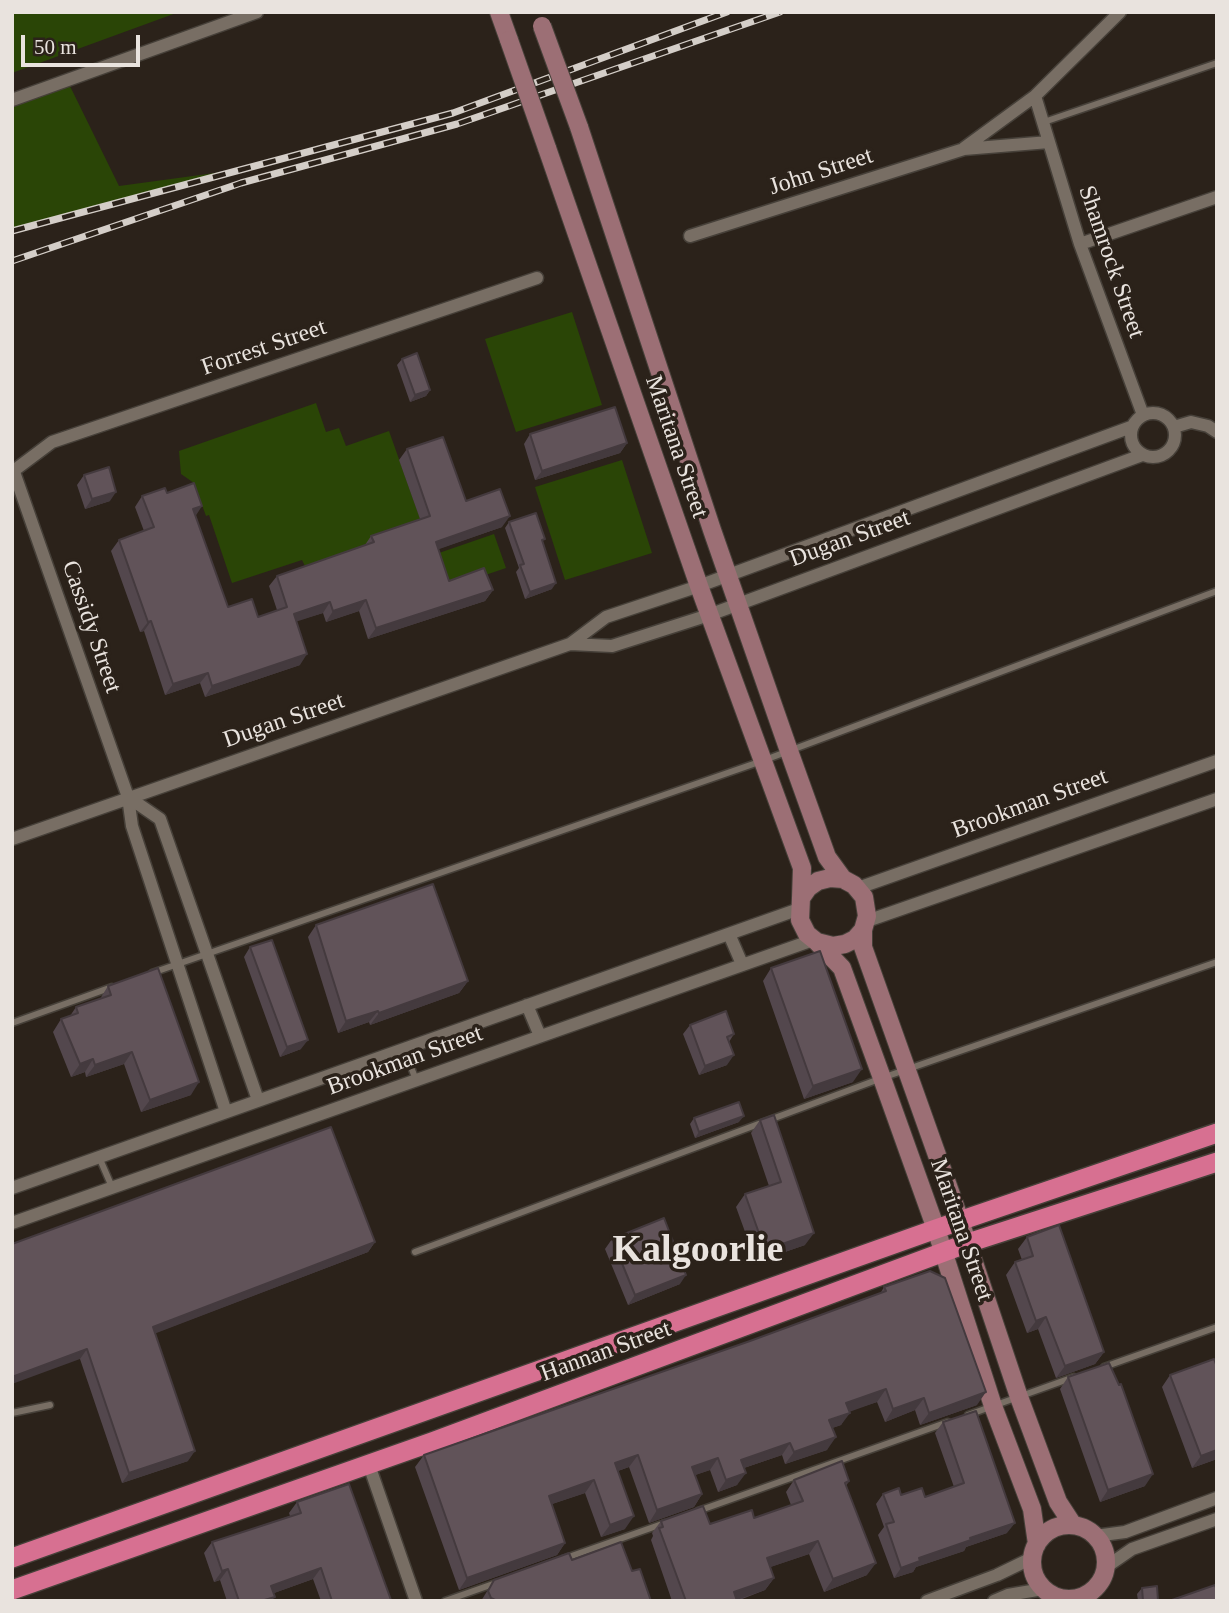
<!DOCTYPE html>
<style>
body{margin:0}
#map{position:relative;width:1229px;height:1613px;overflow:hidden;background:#2b221a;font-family:Georgia,serif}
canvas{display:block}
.frame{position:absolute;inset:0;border:14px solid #e9e3de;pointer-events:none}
.scale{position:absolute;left:21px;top:35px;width:119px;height:32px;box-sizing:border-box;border:4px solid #e9e3de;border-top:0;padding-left:9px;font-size:21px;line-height:24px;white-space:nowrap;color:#e9e3de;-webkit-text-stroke:5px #2b221a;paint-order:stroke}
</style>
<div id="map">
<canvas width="1229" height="1613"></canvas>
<div class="frame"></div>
<div class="scale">50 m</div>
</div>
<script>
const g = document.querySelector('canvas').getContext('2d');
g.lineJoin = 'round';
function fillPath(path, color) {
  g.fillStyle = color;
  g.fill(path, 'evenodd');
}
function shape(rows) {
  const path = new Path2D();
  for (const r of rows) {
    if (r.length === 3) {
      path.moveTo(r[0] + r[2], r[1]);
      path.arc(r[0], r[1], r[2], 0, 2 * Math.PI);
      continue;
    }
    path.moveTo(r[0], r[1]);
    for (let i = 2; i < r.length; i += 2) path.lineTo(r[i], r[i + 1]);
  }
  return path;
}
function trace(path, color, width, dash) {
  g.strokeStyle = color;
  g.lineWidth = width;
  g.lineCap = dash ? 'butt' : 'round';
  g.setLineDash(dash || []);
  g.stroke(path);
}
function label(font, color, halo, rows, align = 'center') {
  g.font = font + ' Georgia,serif';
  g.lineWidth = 7;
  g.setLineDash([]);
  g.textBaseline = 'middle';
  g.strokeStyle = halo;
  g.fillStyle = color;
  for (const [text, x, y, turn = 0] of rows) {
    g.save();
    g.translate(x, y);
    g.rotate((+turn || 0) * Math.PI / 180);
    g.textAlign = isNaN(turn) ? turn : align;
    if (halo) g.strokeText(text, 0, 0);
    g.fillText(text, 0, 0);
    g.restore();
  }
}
fillPath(shape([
 [12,12,179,12,12,73],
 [67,80,119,186,237,170,12,231,12,100],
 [572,312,602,405,516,432,485,339],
 [316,403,326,432,339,428,346,446,389,431,422,524,436,554,494,534,506,568,441,590,305,566,302,560,232,583,209,515,206,516,194,483,181,474,179,451],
 [622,460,652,553,565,580,535,487]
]), '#2a4506');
const service = shape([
 [1044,122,1217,63],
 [152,973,762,761,1217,591],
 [12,1023,112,987],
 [404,1049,416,1080],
 [99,1157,112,1187],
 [415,1252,882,1078,1217,962],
 [1104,1367,1217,1327],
 [12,1413,50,1405],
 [968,1415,1074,1377],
 [698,1511,948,1422],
 [563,1559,665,1523],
 [445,1601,496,1583]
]);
const minor = shape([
 [1120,12,1035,96,1080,244,1143,415],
 [12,100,257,12],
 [964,148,1035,96],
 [690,236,964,149,1049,142],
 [1080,244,1217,197],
 [1153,435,22],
 [1174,427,1191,422,1208,426,1217,432],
 [12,472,52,442,537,278],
 [14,472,128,797,132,826,226,1112],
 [570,644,612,646,709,615,1142,455],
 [128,797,160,819,258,1100],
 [12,839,570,644,606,617,699,586,1131,427],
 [858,888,1217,761],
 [867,921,1217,799],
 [729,934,742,964],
 [527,1005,540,1036],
 [12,1188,799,909],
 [12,1223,813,940],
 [369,1465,416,1601],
 [1095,1536,1125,1532,1217,1498],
 [1106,1567,1132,1549,1217,1519],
 [927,1601,997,1575,1032,1558],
 [994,1601,1008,1595,1043,1589]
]);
const secondary = shape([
 [499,12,509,40],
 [579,127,712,530,789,751,827,857,843,879],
 [547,148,699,586,802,868,801,898],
 [863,930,855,939,845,944,833,946,817,942,807,934,800,920,801,898,808,888,818,881,830,878,843,879,854,885,864,897,867,916,863,930,863,947,953,1200,1019,1397,1058,1502,1073,1525],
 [817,942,842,968,882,1078,936,1229,993,1406,1032,1509,1037,1544],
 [1069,1562,37]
]);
const trunk = shape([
 [12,1558,936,1229,1217,1133],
 [12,1590,432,1442,968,1243,1217,1162]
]);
trace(service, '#464039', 9);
trace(minor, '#464039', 15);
trace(secondary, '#464039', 20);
trace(trunk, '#464039', 22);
trace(service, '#786e64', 6);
trace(minor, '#786e64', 12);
trace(secondary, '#9c6f75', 18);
trace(trunk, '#d77091', 19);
const rail = shape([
 [12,231,453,113,727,12],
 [12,261,241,183,457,124,780,12]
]);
trace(rail, '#d4cec8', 7);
trace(rail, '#2b221a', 4.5, [13]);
const secondaryBridge = shape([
 [542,26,579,127],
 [509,40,547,148]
]);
trace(secondaryBridge, '#464039', 20, []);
trace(secondaryBridge, '#9c6f75', 18);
fillPath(shape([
 [402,359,430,390,426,396,410,402,397,365],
 [530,434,627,443,620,453,535,480,524,444],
 [407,449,466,501,502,527,438,549,449,581,493,590,485,601,368,639,359,611,326,622,323,613,296,621,300,665,205,697,200,683,165,695,144,631,140,632,111,551,119,540,144,531,135,507,142,496,167,493,195,516,228,607,258,617,277,610,269,586,277,576,365,545,371,536,420,519,399,460],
 [84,475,110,501,85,509,77,485],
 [509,522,543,542,552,589,525,599,516,572,519,568,505,528],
 [316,925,468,981,459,993,370,1025,369,1022,338,1033,308,937],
 [250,947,301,1049,280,1057,244,957],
 [771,968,853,1082,804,1099,763,981],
 [108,986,191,1095,141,1112,124,1064,86,1077,85,1072,71,1077,53,1032,61,1019,70,1016,76,1007,100,999],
 [690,1025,734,1034,729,1042,727,1065,699,1075,683,1034],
 [694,1118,739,1122,695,1138,690,1124],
 [760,1120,805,1245,756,1262,736,1207,745,1194,769,1186,751,1133],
 [1027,1237,1104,1352,1095,1364,1056,1378,1038,1329,1027,1333,1006,1275,1015,1262,1022,1260,1018,1249],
 [612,1239,680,1284,628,1305,605,1249],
 [375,1242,368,1252,155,1333,188,1461,122,1483,80,1359,12,1244],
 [884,1287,977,1405,920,1425,915,1410,885,1422,877,1402,849,1411,841,1425,832,1428,827,1450,785,1464,782,1455,744,1468,737,1485,718,1492,710,1470,695,1475,702,1494,694,1507,649,1523,629,1467,618,1471,625,1529,601,1537,585,1493,552,1504,565,1543,557,1555,459,1590,415,1467,424,1455,750,1341,880,1294],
 [1217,1367,1217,1459,1192,1468,1162,1387,1170,1375],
 [1068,1377,1145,1486,1100,1502,1060,1389],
 [943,1422,1007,1533,966,1547,964,1551,916,1567,913,1572,894,1578,878,1535,884,1527,876,1504,883,1494,925,1497,954,1487,935,1433],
 [794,1480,849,1481,846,1486,867,1575,824,1592,809,1554,770,1567,774,1578,765,1590,737,1601,672,1601,651,1540,653,1536,652,1533,661,1521,710,1524,754,1518,791,1505,786,1492],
 [297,1502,391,1601,321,1601,313,1579,274,1593,273,1601,227,1601,220,1580,214,1582,204,1553,212,1542,290,1516,289,1513],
 [572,1560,632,1571,651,1601,481,1601,494,1580],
 [1142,1588,1158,1601,1138,1601,1137,1594]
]), '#53474d');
fillPath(shape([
 [430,390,426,396,410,402,415,395],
 [627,443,620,453,535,480,542,471],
 [116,492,110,501,85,509,92,499],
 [202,506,195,517,193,509],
 [510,516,502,527,428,553,436,542],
 [556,583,552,589,525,599,530,592],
 [493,590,485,601,368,639,376,628],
 [366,600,359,611,326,622,333,611],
 [330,602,323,613,286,625,294,614],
 [151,621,144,631,140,632,148,622],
 [307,654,300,665,205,697,212,686],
 [208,673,200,683,165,695,173,684],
 [468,981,459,993,370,1025,379,1013],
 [378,1011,369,1022,338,1033,346,1021],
 [308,1040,301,1049,280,1057,287,1047],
 [132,1052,124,1064,86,1077,95,1065],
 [734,1055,727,1065,699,1075,705,1066],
 [93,1059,85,1072,71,1077,80,1064],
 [862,1069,853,1082,804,1099,813,1086],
 [199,1082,191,1095,141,1112,150,1100],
 [744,1116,739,1122,695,1138,699,1132],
 [814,1233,805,1245,756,1262,765,1250],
 [375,1242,368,1252,146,1337,153,1327],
 [686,1275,680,1284,628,1305,635,1295],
 [1046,1317,1038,1329,1027,1333,1036,1321],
 [87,1349,80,1359,12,1384,12,1377],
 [1104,1352,1095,1364,1056,1378,1065,1366],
 [886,1389,877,1402,838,1416,846,1403],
 [986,1392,977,1405,920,1425,929,1413],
 [924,1398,915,1410,885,1422,893,1409],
 [850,1413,841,1425,821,1432,829,1420],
 [836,1437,827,1450,785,1464,794,1452],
 [790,1443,782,1455,732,1472,741,1460],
 [1217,1450,1217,1459,1192,1468,1201,1456],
 [195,1451,188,1461,122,1483,129,1473],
 [638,1455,629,1467,606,1475,615,1463],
 [718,1458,710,1470,684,1479,692,1467],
 [746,1473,737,1485,718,1492,726,1480],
 [1153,1474,1145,1486,1100,1502,1108,1490],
 [594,1480,585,1493,540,1508,549,1496],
 [702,1494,694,1507,649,1523,657,1510],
 [634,1516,625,1529,601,1537,610,1525],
 [1015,1523,1007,1533,966,1547,964,1551,916,1567,913,1572,894,1578,901,1568,919,1558,970,1538],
 [818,1541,809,1554,759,1571,767,1558],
 [565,1543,557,1555,459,1590,467,1578],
 [876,1563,867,1575,824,1592,833,1579],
 [321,1568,313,1579,263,1597,271,1586],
 [228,1569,220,1580,214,1582,222,1571],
 [774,1578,765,1590,734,1601,734,1592]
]), '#443a3e');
const building = shape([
 [417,353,430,390,415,395,402,359,417,353],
 [615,407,627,443,542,471,530,434,615,407],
 [443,437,466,501,500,489,510,516,436,542,449,581,484,568,493,590,376,628,366,600,333,611,330,602,294,614,307,654,212,686,208,673,173,684,151,621,148,622,119,540,154,527,142,496,165,488,167,493,194,483,202,506,193,509,228,607,252,599,258,617,287,607,277,576,374,542,371,536,430,516,407,449,443,437],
 [109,467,116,492,92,499,84,475,109,467],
 [536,513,545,539,542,540,556,583,530,592,520,565,524,564,509,522,536,513],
 [433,884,468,981,379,1013,378,1011,346,1021,316,925,433,884],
 [272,940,308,1040,287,1047,250,947,272,940],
 [820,951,862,1069,813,1086,771,968,820,951],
 [158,968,199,1082,150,1100,132,1052,95,1065,93,1059,80,1064,61,1019,78,1013,76,1007,111,995,108,986,158,968],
 [726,1011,734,1034,727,1037,734,1055,705,1066,690,1025,726,1011],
 [739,1102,744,1116,699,1132,694,1118,739,1102],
 [774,1115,814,1233,765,1250,745,1194,781,1182,760,1120,774,1115],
 [331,1127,375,1242,153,1327,195,1451,129,1473,87,1349,12,1377,12,1244,331,1127],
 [664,1218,686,1275,635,1295,612,1239,664,1218],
 [1059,1225,1104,1352,1065,1366,1046,1317,1036,1321,1015,1262,1033,1256,1027,1237,1059,1225],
 [930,1271,945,1278,986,1392,929,1413,924,1398,893,1409,886,1389,846,1403,850,1413,829,1420,836,1437,794,1452,790,1443,741,1460,746,1473,726,1480,718,1458,692,1467,702,1494,657,1510,638,1455,615,1463,634,1516,610,1525,594,1480,549,1496,565,1543,467,1578,424,1455,750,1341,886,1291,884,1287,930,1271],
 [1214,1359,1217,1367,1217,1450,1201,1456,1170,1375,1214,1359],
 [1109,1363,1119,1385,1121,1384,1153,1474,1108,1490,1068,1377,1109,1363],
 [976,1411,1015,1523,970,1538,971,1540,919,1558,920,1561,901,1568,886,1524,894,1522,883,1494,899,1488,901,1495,922,1488,925,1497,964,1483,943,1422,976,1411],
 [842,1461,849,1481,845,1483,876,1563,833,1579,818,1541,767,1558,774,1578,734,1592,737,1601,686,1601,659,1528,663,1527,661,1521,703,1506,710,1524,752,1510,754,1518,803,1501,794,1480,842,1461],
 [349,1484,391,1600,332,1601,321,1568,271,1586,275,1597,261,1601,239,1601,228,1569,222,1571,212,1542,301,1513,297,1502,349,1484],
 [621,1542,632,1571,640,1569,651,1601,497,1601,491,1598,488,1591,494,1580,569,1553,572,1560,621,1542],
 [1215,1585,1217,1591,1217,1601,1169,1601,1215,1585],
 [1157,1586,1158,1601,1143,1601,1142,1588,1157,1586]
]);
fillPath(building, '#615359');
trace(building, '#443a3e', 2);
label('24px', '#e9e3de', '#2b221a', [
 ["John Street",821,172,-18],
 ["Shamrock Street",1111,262,71],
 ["Forrest Street",264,348,-19],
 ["Maritana Street",676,447,71],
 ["Dugan Street",850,539,-20],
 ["Cassidy Street",91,627,71],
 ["Dugan Street",284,721,-19],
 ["Brookman Street",1030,804,-20],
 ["Brookman Street",405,1061,-20],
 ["Maritana Street",961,1230,71],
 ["Hannan Street",606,1352,-20]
]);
label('bold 38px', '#e9e3de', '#2b221a', [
 ["Kalgoorlie",698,1251]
]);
</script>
